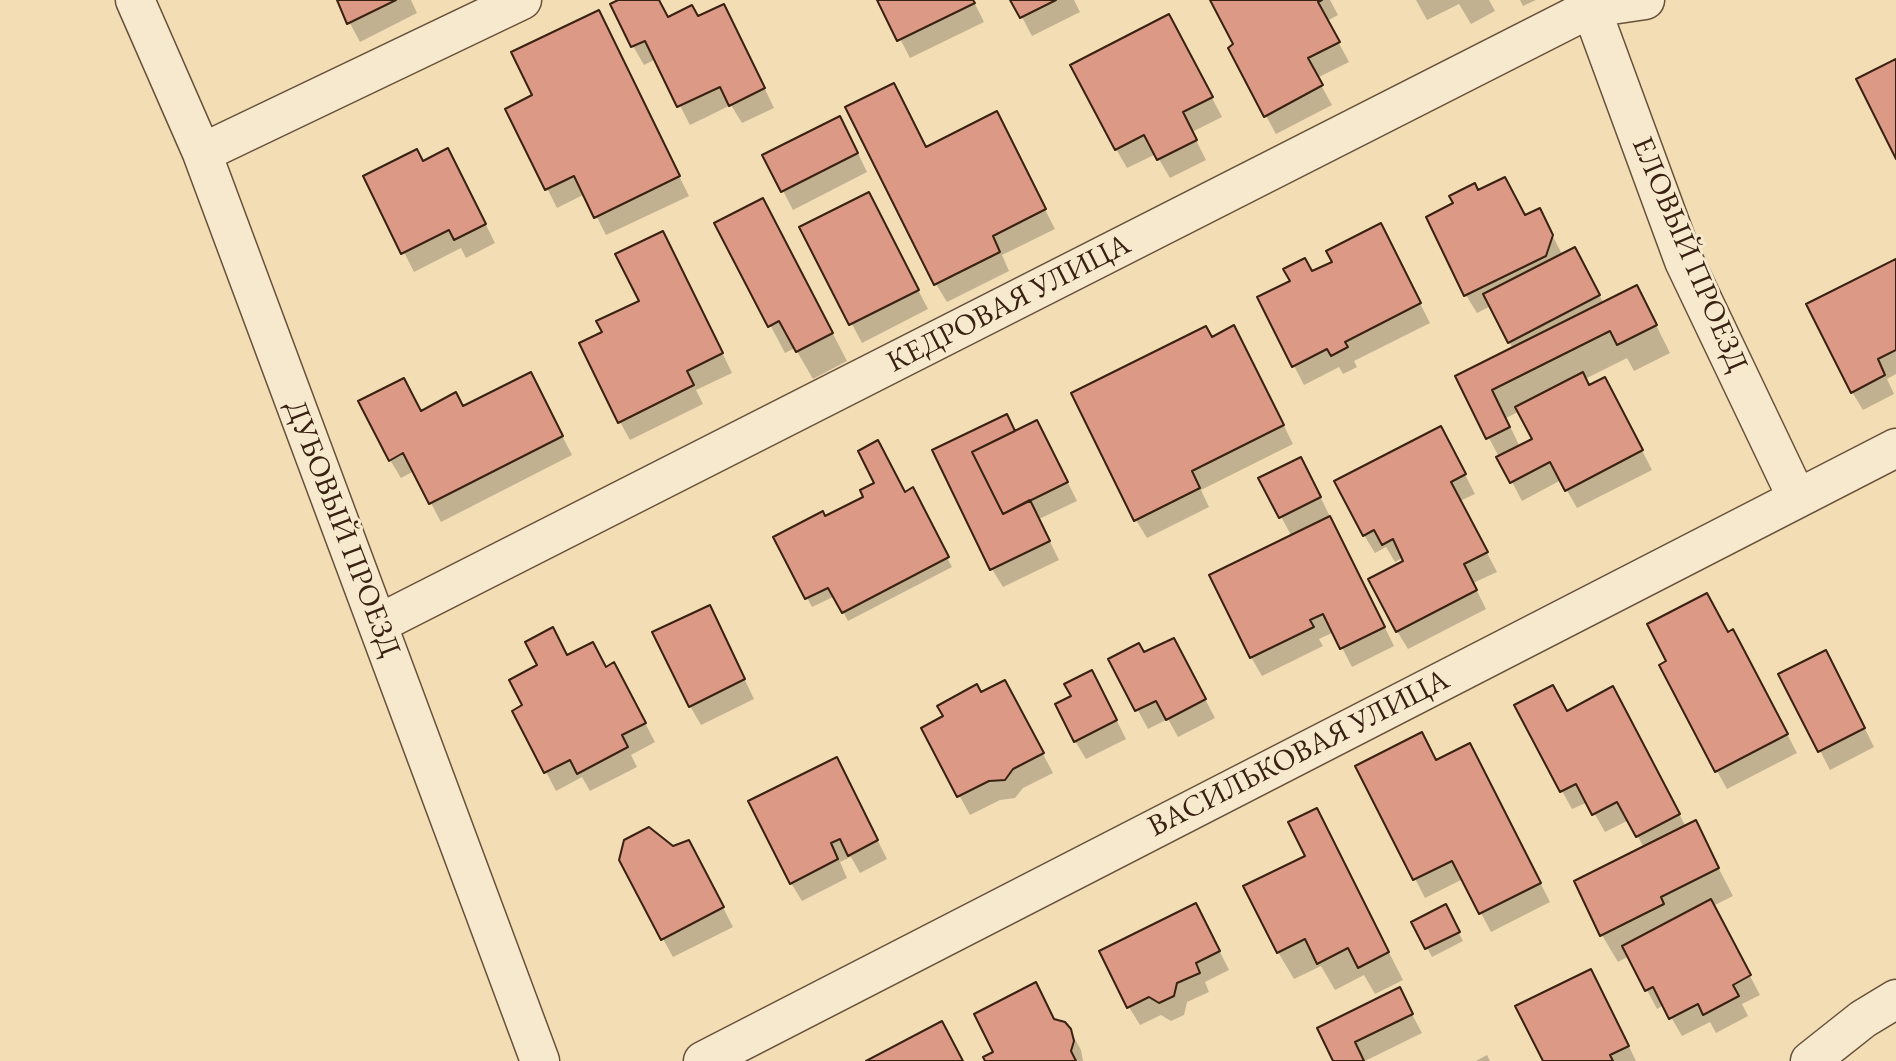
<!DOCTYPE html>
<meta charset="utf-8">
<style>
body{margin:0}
canvas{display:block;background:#f2ddb4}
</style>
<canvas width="1896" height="1061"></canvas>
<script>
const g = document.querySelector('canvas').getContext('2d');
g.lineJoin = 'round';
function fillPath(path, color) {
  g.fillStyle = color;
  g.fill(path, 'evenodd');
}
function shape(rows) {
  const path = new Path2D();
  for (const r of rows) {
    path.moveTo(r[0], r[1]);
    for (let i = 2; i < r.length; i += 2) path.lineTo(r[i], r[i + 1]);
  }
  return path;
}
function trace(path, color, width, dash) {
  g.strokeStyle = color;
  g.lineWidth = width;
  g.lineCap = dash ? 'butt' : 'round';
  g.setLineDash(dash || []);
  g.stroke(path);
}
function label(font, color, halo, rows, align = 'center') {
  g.font = font + ' "EB Garamond",serif';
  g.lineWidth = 6;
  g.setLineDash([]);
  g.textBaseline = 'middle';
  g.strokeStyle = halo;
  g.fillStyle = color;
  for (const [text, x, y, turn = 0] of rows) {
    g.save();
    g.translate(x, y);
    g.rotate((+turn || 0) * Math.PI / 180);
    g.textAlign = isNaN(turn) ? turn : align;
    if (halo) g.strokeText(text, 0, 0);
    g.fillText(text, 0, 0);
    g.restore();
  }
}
fillPath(shape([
 [341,0,411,0,417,13,360,42,338,1],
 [622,0,659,0,668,19,698,18,734,25,774,108,742,123,731,105,690,125,656,59,644,65,633,46,613,5],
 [880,0,973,0,984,22,910,58],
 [1013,0,1074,0,1080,12,1032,36],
 [1212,0,1330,0,1338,15,1327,21,1349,62,1317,78,1332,105,1276,134,1266,116,1236,45],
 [1416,0,1489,0,1495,11,1471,24,1459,4,1427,20],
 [1520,0,1536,0,1523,6],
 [606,29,689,196,606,235,585,194,557,208,507,109,535,96],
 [1179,35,1222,117,1192,132,1206,160,1170,178,1156,154,1127,168,1116,149],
 [1006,133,1055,229,1002,255,1009,271,947,302,936,284,926,149],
 [850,137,867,172,793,210,765,156],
 [423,163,458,169,495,243,466,258,461,248,414,272,366,177],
 [1478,192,1549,229,1563,256,1585,268,1604,304,1651,315,1670,353,1634,371,1627,358,1585,379,1589,387,1615,398,1652,470,1577,508,1561,480,1522,501,1457,377,1513,349,1491,306,1477,313,1466,295],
 [1520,411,1534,440,1520,447,1506,418],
 [878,213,928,309,862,343,801,228],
 [717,224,778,228,847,361,813,379,795,348,785,353],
 [1390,244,1430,323,1354,361,1357,367,1343,374,1339,367,1304,385,1259,298],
 [673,252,732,373,696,390,703,404,630,440,620,422,604,333,641,302],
 [1896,261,1896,374,1887,379,1894,394,1863,410,1852,392],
 [1211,339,1244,346,1293,444,1201,490,1209,507,1147,538,1136,520],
 [540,393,572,455,441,522,414,471,401,478,390,460,421,413,463,409],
 [1016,433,1047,441,1077,501,1039,519,1059,560,1003,587,992,569],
 [1451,447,1475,494,1460,501,1497,572,1473,583,1486,609,1408,649,1397,631,1406,562,1404,557,1395,562,1386,547,1375,553,1364,535],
 [1311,478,1394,646,1352,667,1334,632,1319,639,1323,646,1262,676,1251,657,1292,537,1261,479],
 [877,484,905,494,912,490,952,567,848,621,835,596,812,607,776,538,824,519,866,498],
 [719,626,754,699,701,725,690,706],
 [1728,635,1743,650,1797,753,1727,789,1717,771],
 [1144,655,1184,659,1215,718,1178,737,1168,719,1148,729,1111,660],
 [568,657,606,669,624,683,655,742,631,755,637,767,590,791,582,777,556,791,514,711,524,706],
 [1836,671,1874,747,1830,770,1781,675],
 [1102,691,1126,739,1086,759,1075,741],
 [981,695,1015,701,1053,773,1023,788,1015,798,1000,800,970,815,923,729],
 [1623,707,1686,827,1695,823,1733,896,1713,906,1760,995,1742,1004,1748,1016,1716,1033,1710,1022,1682,1036,1664,1005,1657,1009,1629,956,1618,962,1602,935,1644,848,1629,820,1605,832,1588,802,1572,809,1562,791,1567,713],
 [1436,762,1480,764,1550,902,1491,932,1463,879,1425,898,1358,767],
 [846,778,887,859,860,873,851,857,840,862,847,878,802,901,791,883],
 [1316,810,1403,980,1375,994,1364,975,1335,990,1321,966,1294,979,1278,952,1308,857],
 [672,849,699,861,733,927,673,957,663,939],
 [1445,907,1463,941,1432,957,1414,923],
 [1206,924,1229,970,1205,982,1209,992,1187,1002,1184,1015,1171,1021,1161,1015,1140,1025,1129,1007],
 [1399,990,1422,1033,1365,1061,1336,1061],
 [1606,999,1636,1061,1545,1061],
 [1054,1021,1070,1030,1081,1050,1083,1061,987,1061],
 [1487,1055,1490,1061,1476,1061]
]), '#0003');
const building = shape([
 [337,0,396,0,347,24,337,0],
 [618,0,659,0,668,17,692,5,698,16,724,4,765,88,729,106,720,87,677,107,645,41,631,47,610,4,618,0],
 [877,0,973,0,975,3,897,41,877,0],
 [1010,0,1056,0,1020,18,1010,0],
 [1210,0,1322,0,1318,2,1340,42,1308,58,1323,85,1264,117,1228,48,1233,44,1210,0],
 [599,10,680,176,594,218,574,176,545,190,505,109,532,95,511,52,599,10],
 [1169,14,1213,97,1183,112,1197,140,1157,160,1144,135,1115,150,1070,65,1169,14],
 [1896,59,1896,159,1856,79,1896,59],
 [894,83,926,147,997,111,1046,209,993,236,1000,252,934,285,845,107,894,83],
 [840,116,858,153,781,192,762,155,840,116],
 [448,148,486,224,454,240,449,230,401,254,363,176,417,149,423,161,448,148],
 [1505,177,1525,215,1540,208,1553,235,1546,256,1464,296,1426,217,1453,203,1449,196,1475,183,1478,190,1505,177],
 [869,192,919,290,849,325,799,227,869,192],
 [763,198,833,333,796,352,779,321,768,327,714,223,763,198],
 [1381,223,1421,303,1345,342,1348,347,1331,356,1327,349,1292,367,1257,297,1290,281,1283,269,1305,258,1312,271,1332,262,1326,251,1381,223],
 [663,231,723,353,687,371,694,385,618,423,579,343,602,332,596,321,639,301,615,254,663,231],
 [1575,247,1600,295,1508,343,1483,294,1575,247],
 [1896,259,1896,350,1878,359,1885,375,1851,393,1806,304,1896,259],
 [1637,285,1657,325,1617,345,1610,331,1492,390,1510,427,1486,439,1455,376,1637,285],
 [1234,325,1284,425,1192,471,1200,488,1134,521,1071,393,1206,326,1212,337,1234,325],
 [531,372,563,436,429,504,403,453,389,461,358,401,404,378,421,411,456,392,463,406,531,372],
 [1583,372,1589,385,1605,377,1643,450,1565,491,1550,462,1510,483,1496,457,1532,439,1515,407,1583,372],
 [1007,414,1015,431,972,452,1003,514,1030,500,1050,541,990,570,932,450,1007,414],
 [1037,420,1068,482,1003,514,972,452,1037,420],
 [1441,426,1466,474,1451,482,1488,552,1464,564,1477,590,1396,632,1368,579,1403,561,1393,539,1382,545,1374,530,1363,536,1334,481,1441,426],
 [878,440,905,492,913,487,949,557,842,613,828,588,805,599,773,537,823,511,825,516,863,497,860,490,874,483,858,451,878,440],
 [1301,457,1321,497,1279,518,1258,478,1301,457],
 [1330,516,1385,627,1340,649,1323,614,1310,620,1314,627,1250,658,1209,575,1330,516],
 [1707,593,1728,632,1733,629,1788,734,1715,772,1659,665,1666,661,1647,624,1707,593],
 [710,605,745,679,689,707,652,632,710,605],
 [553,627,567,655,593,642,606,667,614,662,646,723,622,735,628,747,577,774,570,760,544,773,512,711,522,705,509,680,537,665,525,642,553,627],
 [1174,638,1206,699,1166,720,1156,701,1135,711,1108,659,1139,643,1144,652,1174,638],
 [1826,650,1865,728,1818,752,1778,674,1826,650],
 [1092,670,1117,720,1074,742,1055,704,1071,696,1064,684,1092,670],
 [1005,680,1044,753,1013,769,1005,780,989,781,957,797,921,728,943,716,937,706,977,684,981,692,1005,680],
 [1553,685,1567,711,1613,686,1680,814,1636,837,1617,802,1592,815,1576,784,1560,792,1514,705,1553,685],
 [1422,732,1436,760,1470,743,1541,883,1479,914,1452,861,1413,880,1355,766,1422,732],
 [837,757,878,840,848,856,840,839,831,843,838,859,790,884,748,801,837,757],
 [1317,808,1389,952,1358,968,1348,948,1317,964,1305,939,1277,953,1243,886,1305,856,1288,822,1317,808],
 [1696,820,1719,868,1661,897,1664,904,1600,936,1574,881,1696,820],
 [649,827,673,846,689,840,724,907,661,940,619,860,624,840,649,827],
 [1711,899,1751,975,1733,985,1739,996,1703,1015,1698,1004,1669,1019,1653,987,1645,991,1622,946,1711,899],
 [1196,903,1220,951,1196,963,1200,973,1177,983,1174,996,1159,1003,1149,997,1127,1008,1099,951,1196,903],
 [1446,904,1460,932,1425,949,1411,922,1446,904],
 [1591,969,1629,1046,1610,1055,1613,1061,1543,1061,1515,1006,1591,969],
 [1036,982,1054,1019,1065,1022,1071,1029,1074,1041,1071,1051,1076,1061,985,1061,983,1057,993,1052,974,1014,1036,982],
 [1400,987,1413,1014,1355,1042,1364,1061,1333,1061,1317,1028,1400,987],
 [942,1021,963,1061,866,1061,942,1021]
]);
fillPath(building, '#dc9985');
trace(building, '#392212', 2);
const street = shape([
 [135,0,202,153,540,1061],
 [1591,8,1684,261,1797,498],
 [202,153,522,0],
 [378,624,1591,8,1645,0],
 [703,1061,1896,448],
 [1810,1061,1863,1019,1896,999]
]);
trace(street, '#67513a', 41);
trace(street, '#f7e9ce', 38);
label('30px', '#392212', '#f7e9ce', [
 ["ЕЛОВЫЙ ПРОЕЗД",1689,255,67],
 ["КЕДРОВАЯ УЛИЦА",1009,304,-27],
 ["ДУБОВЫЙ ПРОЕЗД",342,529,69],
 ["ВАСИЛЬКОВАЯ УЛИЦА",1299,754,-27]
]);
</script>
